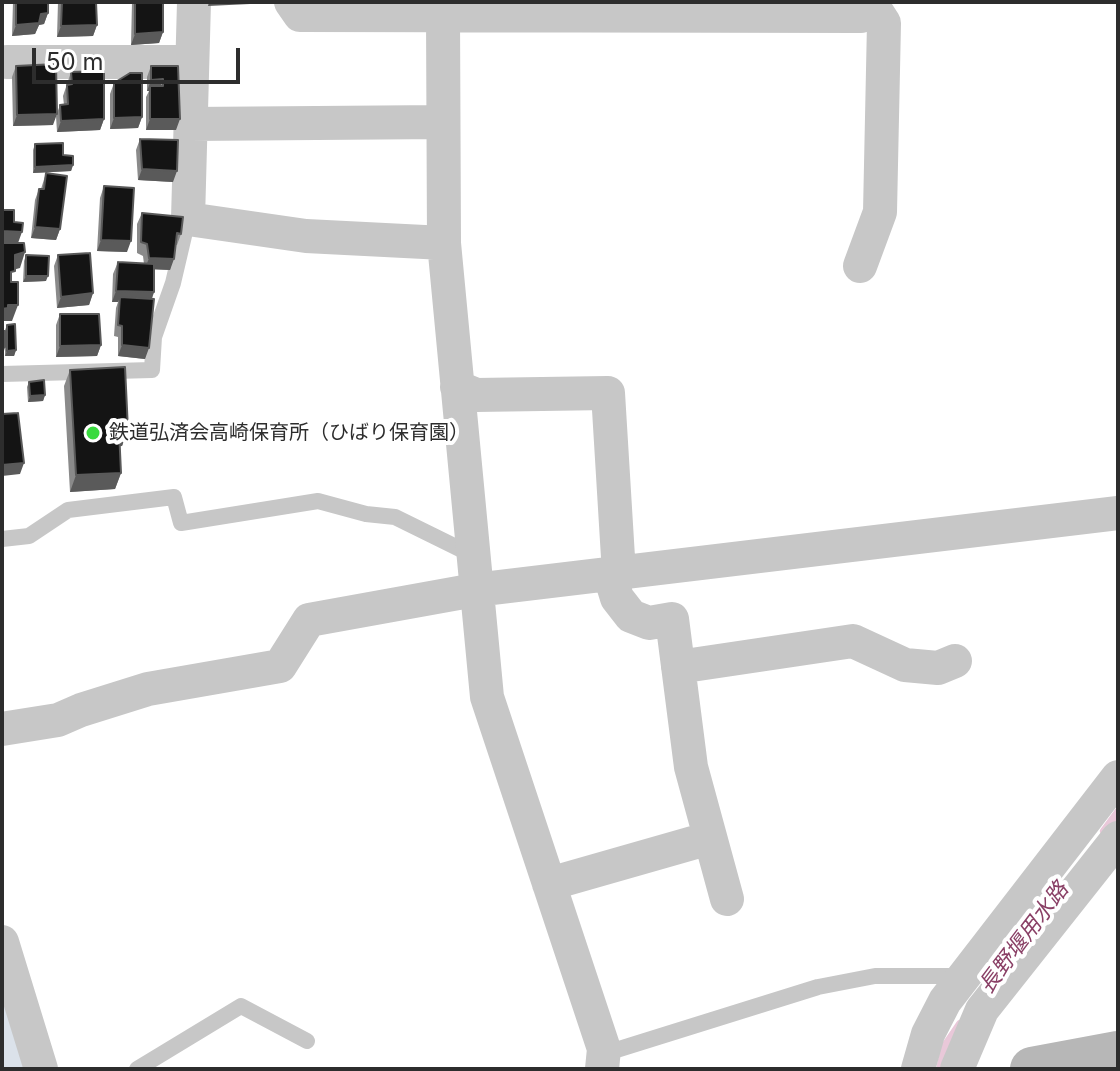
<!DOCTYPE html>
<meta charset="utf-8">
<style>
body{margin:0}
#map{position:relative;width:1120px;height:1071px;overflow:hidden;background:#fff;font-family:Inter,sans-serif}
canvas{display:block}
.frame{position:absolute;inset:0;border:4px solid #2d2d2d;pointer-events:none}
.scale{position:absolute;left:32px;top:48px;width:208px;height:36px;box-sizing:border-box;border:4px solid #2d2d2d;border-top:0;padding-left:10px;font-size:24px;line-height:28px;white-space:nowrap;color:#2d2d2d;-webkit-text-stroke:6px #fff;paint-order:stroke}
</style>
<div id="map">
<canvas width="1120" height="1071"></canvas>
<div class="frame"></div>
<div class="scale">50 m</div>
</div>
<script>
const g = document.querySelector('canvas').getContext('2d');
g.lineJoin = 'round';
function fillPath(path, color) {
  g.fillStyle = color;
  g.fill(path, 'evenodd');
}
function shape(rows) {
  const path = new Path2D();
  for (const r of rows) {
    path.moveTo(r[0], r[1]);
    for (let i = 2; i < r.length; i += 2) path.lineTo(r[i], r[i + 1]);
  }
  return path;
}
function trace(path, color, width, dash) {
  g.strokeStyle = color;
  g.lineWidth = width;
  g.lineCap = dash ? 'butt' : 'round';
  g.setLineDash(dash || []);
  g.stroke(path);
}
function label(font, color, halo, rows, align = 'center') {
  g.font = font + ' Inter,"Noto Sans JP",sans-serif';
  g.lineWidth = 8;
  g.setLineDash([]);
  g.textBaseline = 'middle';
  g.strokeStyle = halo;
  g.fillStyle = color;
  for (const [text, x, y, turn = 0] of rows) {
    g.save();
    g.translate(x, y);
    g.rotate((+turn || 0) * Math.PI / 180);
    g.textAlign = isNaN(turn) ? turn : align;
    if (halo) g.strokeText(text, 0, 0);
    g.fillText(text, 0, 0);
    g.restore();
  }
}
fillPath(shape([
 [2,988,28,1069,2,1069]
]), '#dbe2ea');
trace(shape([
 [1104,831,1118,812],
 [940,1069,945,1046,960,1024]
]), '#e9c8d9', 8);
trace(shape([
 [2,374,152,370,154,337,173,283,188,219],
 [2,539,29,536,68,510,174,497,181,523,318,501,366,514,395,517,460,549,472,549],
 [604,1049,613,1051,818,987,875,976,963,976],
 [137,1069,241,1006,307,1041]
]), '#c7c7c7', 16);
trace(shape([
 [194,2,188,219,306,236,444,243],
 [291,2,300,15,861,16,873,6,874,2],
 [443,16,444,243,487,697,604,1049,602,1069],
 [7,62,192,62],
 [190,124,443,122],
 [860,266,880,212,884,23,873,6],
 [457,387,476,395,608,393,619,574],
 [610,575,617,598,631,616,649,623,672,619,691,767,727,899],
 [678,667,853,641,905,665,938,668,955,661],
 [2,729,58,720,81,710,148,689,280,666,309,620,475,590,1118,513],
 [549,884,710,838],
 [2,942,41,1069],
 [918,1069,928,1034,945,1001,1118,777],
 [957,1069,982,1010,1118,838]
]), '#c7c7c7', 34);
trace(shape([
 [1032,1069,1118,1053]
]), '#b7b7b7', 44);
fillPath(shape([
 [13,2,48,2,48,13,44,24,39,25,35,34,12,36],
 [58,2,96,2,97,25,93,36,57,37],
 [132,2,135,2,163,32,159,43,131,45],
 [16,66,53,125,13,126,12,77],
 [151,66,178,66,176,130,146,130,146,97,149,91,147,91,147,77],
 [71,72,104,119,100,130,57,132,56,116,60,105,64,105,63,96],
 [114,83,142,117,138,128,110,129,110,94],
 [140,139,173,182,138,180,136,150],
 [35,144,63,155,73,165,71,171,33,173,33,150],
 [46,173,60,229,56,240,31,238,35,200,39,189,41,189],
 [104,186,127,252,97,251,100,198],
 [142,213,181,234,177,245,176,245,170,270,154,269,154,292,152,299,145,359,118,356,118,337,114,336,116,308,118,302,112,302,113,274,118,262,144,264,143,256,137,253,137,224],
 [26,255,46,281,23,282,24,261],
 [58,255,93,293,89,305,57,308,54,266],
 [60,314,101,345,97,356,56,357,56,325],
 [7,325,16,350,14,356,5,356,5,348,2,357,2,331,5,344,5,330],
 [70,370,128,430,122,446,120,446,121,473,115,489,70,492,64,386],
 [29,382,45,395,43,401,28,402,27,387]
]), '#8a8a8a');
fillPath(shape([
 [209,2,251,2,250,4,208,6],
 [48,13,44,24,39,25,35,34,12,36,16,25,41,14],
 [97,25,93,36,57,37,61,26],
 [163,32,159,43,131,45,135,34],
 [163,79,159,90,150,86,149,91,147,91,151,80],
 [57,114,53,125,13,126,17,115],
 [142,117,138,128,110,129,114,118],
 [104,119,100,130,57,132,61,121],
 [150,119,180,119,176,130,146,130],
 [73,165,71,171,33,173,35,167],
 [142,169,177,171,173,182,138,180],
 [35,227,60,229,56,240,31,238],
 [2,231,22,232,18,243,2,242],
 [101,240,131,241,127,252,97,251],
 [25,252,20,268,9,271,15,255],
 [149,258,174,259,170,270,145,269],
 [26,276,48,276,46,281,23,282],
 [116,291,154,292,150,303,120,297,118,302,112,302],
 [93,293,89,305,57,308,61,297],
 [8,305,18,305,12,321,3,321,2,324,2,309],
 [101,345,97,356,56,357,60,346],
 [122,345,149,348,145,359,118,356],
 [16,350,14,356,5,356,7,351],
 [45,395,43,401,28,402,30,396],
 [119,430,128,430,122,446,113,447],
 [24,463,20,474,2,476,2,465],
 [121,473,115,489,70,492,76,475]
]), '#5a5a5a');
const building = shape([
 [16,2,48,2,48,13,41,14,39,23,16,25,16,2],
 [62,2,96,2,97,25,61,26,62,2],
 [135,2,163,2,163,32,135,34,135,2],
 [56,64,57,114,17,115,16,66,56,64],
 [151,66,178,66,180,119,150,119,150,86,163,86,163,79,151,80,151,66],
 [104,71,104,119,61,121,60,105,68,104,67,85,72,84,71,72,104,71],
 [130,73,142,73,142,117,114,118,114,83,130,73],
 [2,88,3,116,2,116,2,88],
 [140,139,178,140,177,171,142,169,140,139],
 [63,143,63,155,73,156,73,165,35,167,35,144,63,143],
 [46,173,67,176,60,229,35,227,39,189,44,189,46,173],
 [104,186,134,188,131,241,101,240,104,186],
 [2,210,14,210,14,222,23,223,22,232,2,231,2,210],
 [142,213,183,217,181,234,177,233,174,259,149,258,147,244,141,242,142,213],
 [2,243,24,243,25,252,15,255,15,271,11,272,11,282,18,282,18,305,8,305,8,308,2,309,2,243],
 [90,253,93,293,61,297,58,255,90,253],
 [26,255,49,256,48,276,26,276,26,255],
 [118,262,154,264,154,292,116,291,118,262],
 [120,297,154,299,149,348,122,345,122,326,118,325,120,297],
 [60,314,99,314,101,345,60,346,60,314],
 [15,324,16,350,7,351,7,325,15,324],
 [2,331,5,331,5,347,2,348,2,331],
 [125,367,128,430,119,430,121,473,76,475,70,370,125,367],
 [44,380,45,395,30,396,29,382,44,380],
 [18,413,24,463,2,465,2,414,18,413]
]);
fillPath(building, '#141414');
trace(building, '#5a5a5a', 2);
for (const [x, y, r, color] of [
 [93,433,8,"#39da3e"]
]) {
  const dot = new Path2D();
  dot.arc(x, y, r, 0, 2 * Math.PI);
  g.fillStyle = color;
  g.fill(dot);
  trace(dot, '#fff', 3);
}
label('20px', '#2d2d2d', '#fff', [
 ["鉄道弘済会高崎保育所（ひばり保育園）",109,433]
], 'left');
label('italic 22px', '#8a4066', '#fff', [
 ["長野堰用水路",1024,938,-53]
]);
</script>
